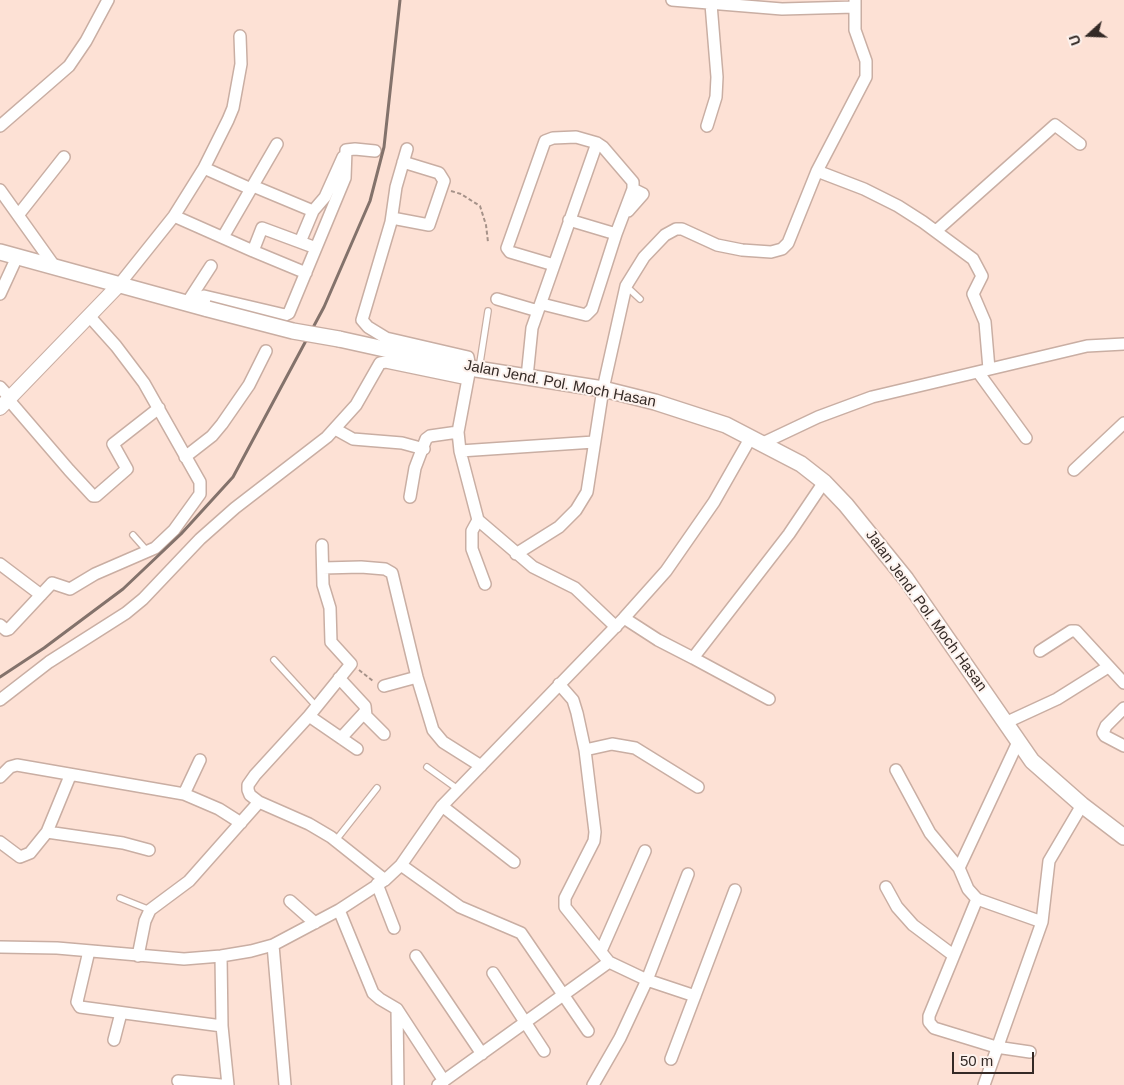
<!DOCTYPE html>
<style>
body{margin:0}
#map{position:relative;width:1124px;height:1085px;overflow:hidden;background:#fde1d5;font-family:Arial,sans-serif}
canvas{display:block}
.north{position:absolute;left:1064px;top:10px;width:50px;height:50px;-webkit-text-stroke:4px #fdf2ed;paint-order:stroke;rotate:250deg;font-size:14px;font-weight:700;line-height:20px;text-align:center;color:#342a26}
.north::after{content:'';display:block;margin:auto;width:18px;height:22px;background:#342a26;clip-path:polygon(50% 0,100% 100%,50% 72%,0 100%)}
.scale{position:absolute;left:952px;top:1052px;width:82px;height:22px;box-sizing:border-box;border:2px solid #342a26;border-top:0;padding-left:6px;font-size:15px;line-height:18px;white-space:nowrap;color:#342a26;-webkit-text-stroke:4px #fdf2ed;paint-order:stroke}
</style>
<div id="map">
<canvas width="1124" height="1085"></canvas>
<div class="north">U</div>
<div class="scale">50 m</div>
</div>
<script>
const g = document.querySelector('canvas').getContext('2d');
g.lineJoin = 'round';
function shape(rows) {
  const path = new Path2D();
  for (const r of rows) {
    path.moveTo(r[0], r[1]);
    for (let i = 2; i < r.length; i += 2) path.lineTo(r[i], r[i + 1]);
  }
  return path;
}
function trace(path, color, width, dash) {
  g.strokeStyle = color;
  g.lineWidth = width;
  g.lineCap = dash ? 'butt' : 'round';
  g.setLineDash(dash || []);
  g.stroke(path);
}
function label(font, color, halo, rows, align = 'center') {
  g.font = font + ' Arial,sans-serif';
  g.lineWidth = 4;
  g.setLineDash([]);
  g.textBaseline = 'middle';
  g.strokeStyle = halo;
  g.fillStyle = color;
  for (const [text, x, y, turn = 0] of rows) {
    g.save();
    g.translate(x, y);
    g.rotate((+turn || 0) * Math.PI / 180);
    g.textAlign = isNaN(turn) ? turn : align;
    if (halo) g.strokeText(text, 0, 0);
    g.fillText(text, 0, 0);
    g.restore();
  }
}
const service = shape([
 [626,286,640,299],
 [479,369,488,311],
 [133,535,148,552],
 [274,660,317,707],
 [427,767,459,790],
 [336,840,377,788],
 [120,898,150,910]
]);
const minor = shape([
 [672,0,782,9,854,7],
 [0,126,69,66,86,41,108,0],
 [707,126,716,97,717,77,711,4],
 [407,149,396,187,391,222,362,320,368,327,386,338,468,357,470,368,458,432,460,451,478,520,533,567,575,588,616,627],
 [346,150,355,149,375,151],
 [204,168,251,189],
 [817,171,864,189,898,206,923,222,973,259,982,276,973,294,985,322,989,369],
 [253,186,313,211,325,197,343,157],
 [0,190,55,267],
 [628,211,643,194,633,189],
 [19,214,64,157],
 [174,216,253,251],
 [392,218,429,225,444,181,439,173,403,162],
 [569,220,616,234],
 [936,231,1055,125,1080,144],
 [223,237,277,144],
 [300,242,313,211],
 [554,265,510,252,507,248,545,141,553,138,576,137,597,143],
 [306,273,253,251,262,228,316,248],
 [118,286,174,216,204,168,228,120,233,108,241,64,240,36],
 [0,294,17,257],
 [497,299,538,311],
 [187,303,211,266],
 [197,306,201,298,204,296,285,315,289,313,345,178,346,150],
 [978,372,1026,438],
 [527,377,532,328,597,143,603,147,633,182,633,189,616,234,592,309,586,315,542,304],
 [0,387,10,398],
 [8,399,69,470,93,496,96,496,127,469,113,444,159,408],
 [335,429,353,439,402,443,424,449],
 [763,443,818,417,872,397,1087,346,1124,344],
 [460,451,594,442],
 [185,457,212,436,222,424,249,385,266,351],
 [1074,470,1124,423],
 [410,497,415,468,426,439,430,436,458,432],
 [478,520,472,531,472,549,485,584],
 [322,545,323,585,330,608,331,642,351,664,309,716,255,775,248,785,248,790,250,795,259,802,309,824,331,837,385,880],
 [516,554,559,527,576,510,587,492,603,389,626,286,644,257,665,235,676,229,682,229,717,245,742,250,771,252,782,249,788,243,817,171,866,77,866,61,855,30,855,0],
 [0,564,41,595],
 [323,568,361,567,385,569,392,573,417,677,433,730,443,742,481,766],
 [624,618,658,640,693,658,789,534,824,482],
 [0,625,6,630,9,629,52,583,70,589,95,574,155,548,174,530,200,494,200,482,144,383,116,346,90,317],
 [1040,651,1071,631,1076,631,1124,683],
 [693,658,769,699],
 [339,678,365,706,366,716,384,734],
 [559,684,573,700,577,713,585,750,595,832,594,841,565,898,565,907,609,962,647,980,695,996],
 [384,686,417,677],
 [0,700,49,662,126,613,143,599,200,539,235,508,327,437,356,405,380,363,386,362,468,379],
 [1124,708,1106,726,1103,733,1105,736,1124,746],
 [309,716,357,749],
 [1005,723,1057,699,1108,667],
 [341,738,364,713],
 [1018,742,959,868,968,889,977,899,1042,922],
 [585,750,612,744,635,748,698,787],
 [896,770,930,833,959,868],
 [0,777,10,767,17,765,184,794,219,809,241,823],
 [184,794,200,760],
 [442,806,514,862],
 [47,832,123,843,149,850],
 [0,842,20,857,30,853,47,832,70,776],
 [401,865,460,907,521,933,588,1031],
 [377,884,394,928],
 [886,887,897,907,913,925,953,955],
 [977,899,929,1016,929,1022,934,1028,996,1047,1030,1052],
 [290,901,315,923],
 [339,910,373,993,380,999,397,1009,444,1081],
 [273,945,285,1085],
 [0,947,57,948,184,959,221,956,251,951,273,945,339,910,385,880,401,865,442,806,624,618,666,571,714,502,751,437],
 [89,951,77,1002,80,1007,222,1026],
 [601,951,645,851],
 [138,956,145,921,150,910,189,881,259,802],
 [221,956,222,1026,228,1085],
 [416,956,482,1054],
 [493,973,544,1051],
 [397,1009,398,1085],
 [114,1040,121,1013],
 [671,1059,735,890],
 [178,1081,221,1085],
 [438,1085,609,962],
 [593,1085,620,1038,647,980,688,874],
 [984,1085,1042,922,1049,861,1082,805]
]);
const tertiary = shape([
 [0,408,118,286]
]);
const secondary = shape([
 [0,252,208,309],
 [339,339,470,368,603,389,655,402,726,425,801,464,824,482,846,505,906,579,1032,761,1082,805,1124,837]
]);
trace(service, '#c9aea3', 8);
trace(minor, '#c9aea3', 14);
trace(tertiary, '#c9aea3', 16);
trace(secondary, '#c9aea3', 18);
trace(shape([
 [451,191,461,194,480,206,486,225,488,242],
 [359,670,373,681]
]), '#a69289', 2, [4, 2.5]);
trace(service, '#fff', 5.5);
trace(minor, '#fff', 11);
trace(tertiary, '#fff', 14);
trace(secondary, '#fff', 15);
trace(shape([
 [0,677,44,648,123,589,181,534,233,477,324,307,370,201,384,147,400,0]
]), '#83726b', 3);
const secondaryBridge = shape([
 [208,309,293,331,339,339]
]);
trace(secondaryBridge, '#c9aea3', 18, []);
trace(secondaryBridge, '#fff', 15);
label('15px', '#342a26', '#fdf2ed', [
 ["Jalan Jend. Pol. Moch Hasan",560,384,11],
 ["Jalan Jend. Pol. Moch Hasan",926,611,54]
]);
</script>
